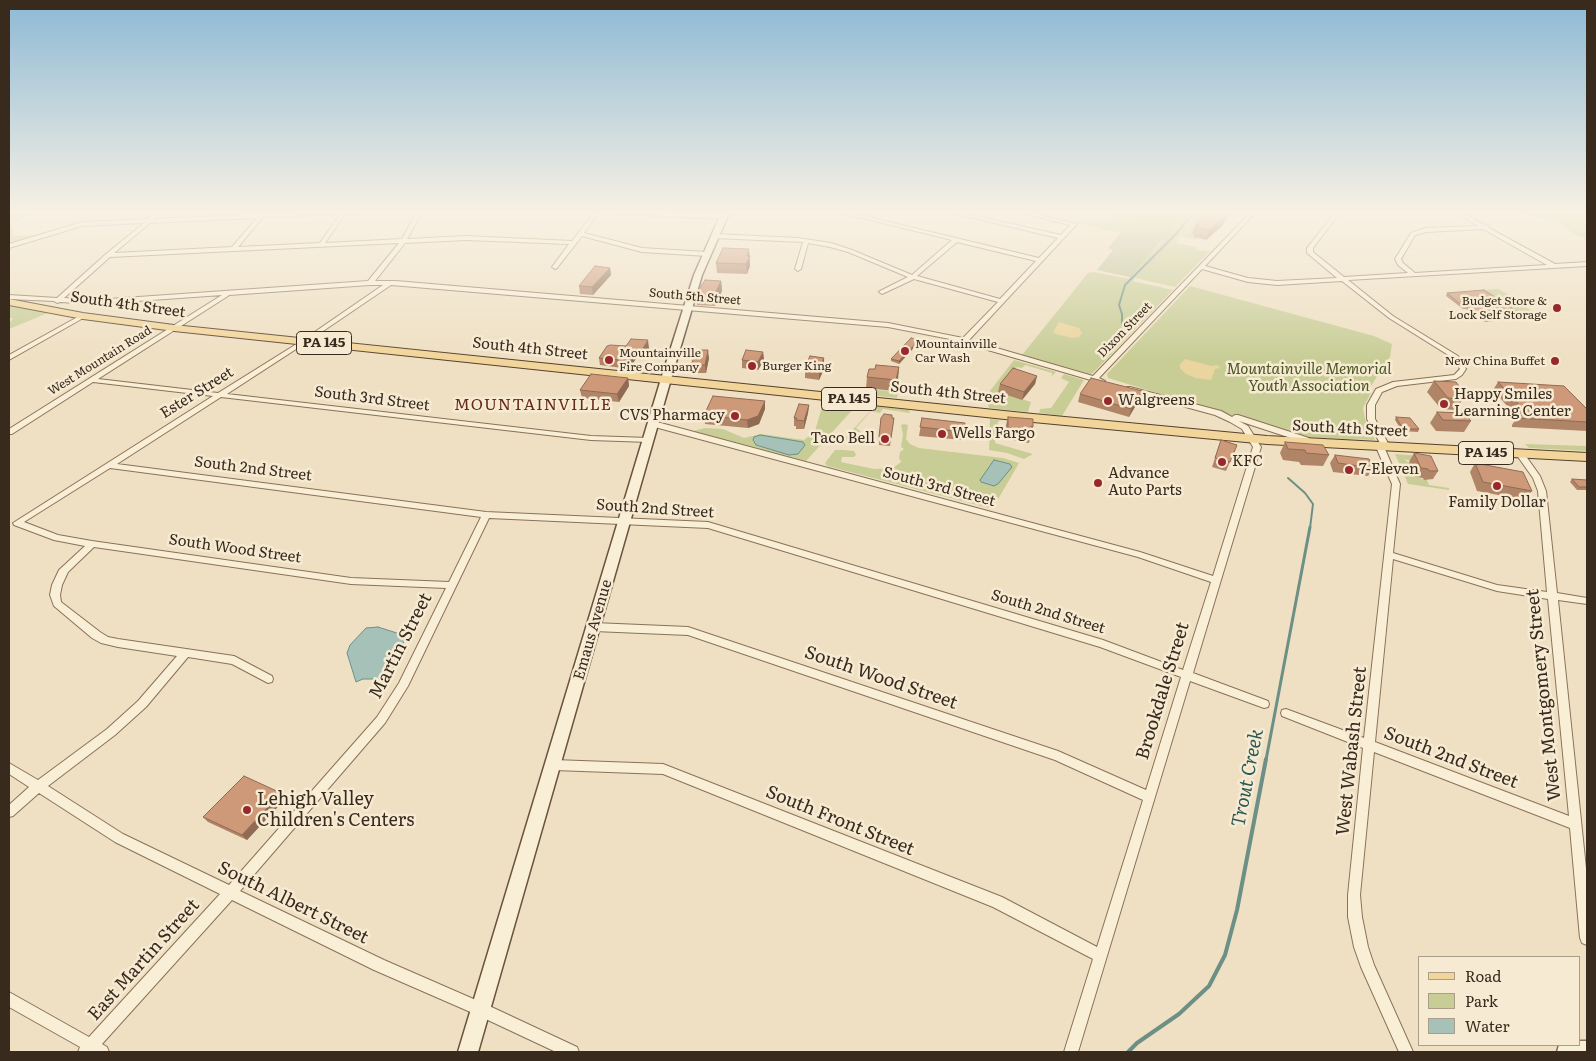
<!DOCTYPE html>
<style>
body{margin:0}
#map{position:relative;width:1596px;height:1061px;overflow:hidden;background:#efe0c3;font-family:Literata,serif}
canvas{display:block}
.frame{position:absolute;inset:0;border:10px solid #392a1e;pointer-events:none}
.legend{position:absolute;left:1418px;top:956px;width:162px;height:90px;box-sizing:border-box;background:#f6ebd2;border:1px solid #aa9e8a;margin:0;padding:6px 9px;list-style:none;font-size:15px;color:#392a1e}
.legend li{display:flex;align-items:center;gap:10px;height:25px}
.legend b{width:25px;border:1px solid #aa9e8a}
</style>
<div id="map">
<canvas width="1596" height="1061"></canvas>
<div class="frame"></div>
<ul class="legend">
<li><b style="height:6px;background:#f2d59a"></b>Road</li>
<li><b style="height:14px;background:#c8cd96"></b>Park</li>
<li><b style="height:14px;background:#a5c1b8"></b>Water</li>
</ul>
</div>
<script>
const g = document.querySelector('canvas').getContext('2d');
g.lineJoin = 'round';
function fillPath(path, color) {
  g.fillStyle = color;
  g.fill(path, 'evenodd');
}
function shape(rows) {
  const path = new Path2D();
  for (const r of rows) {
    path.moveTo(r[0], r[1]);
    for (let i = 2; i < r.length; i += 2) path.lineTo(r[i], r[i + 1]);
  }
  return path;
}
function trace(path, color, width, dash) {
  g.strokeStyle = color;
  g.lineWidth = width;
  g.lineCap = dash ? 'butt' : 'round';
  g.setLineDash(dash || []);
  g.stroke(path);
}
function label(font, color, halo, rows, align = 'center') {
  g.font = font + ' Literata,serif';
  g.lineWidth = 5;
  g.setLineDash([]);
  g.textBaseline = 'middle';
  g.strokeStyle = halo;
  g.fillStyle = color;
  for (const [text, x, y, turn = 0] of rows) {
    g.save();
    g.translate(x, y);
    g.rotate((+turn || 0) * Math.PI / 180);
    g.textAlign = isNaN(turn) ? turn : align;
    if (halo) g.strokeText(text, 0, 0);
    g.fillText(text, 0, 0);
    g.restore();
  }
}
fillPath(shape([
 [9,211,51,211,36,213,11,223,13,231,12,234,15,236,35,235,9,244],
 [1121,211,1140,211,1121,233,1080,224,1083,221,1092,219,1109,220,1116,212],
 [1203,211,1197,213,1219,211,1193,228,1198,229,1191,233,1196,235,1197,240,1184,237,1178,239,1192,228,1177,238,1174,237,1179,240,1175,243,1196,247,1195,250,1210,251,1175,287,1135,278,1133,281,1173,290,1093,373,1090,374,1022,355,1088,273,1093,272,1129,279,1130,275,1189,213],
 [1509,211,1587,211,1587,244,1584,238,1575,235,1558,222],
 [1190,286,1374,336,1392,344,1390,357,1369,389,1372,391,1363,408,1365,419,1375,440,1318,438,1296,435,1108,378,1107,374],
 [1498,289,1512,296,1510,297,1543,318,1528,319,1484,290],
 [9,305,48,313,9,329,9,324,13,318,9,318],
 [1014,360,1056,372,1052,376,1052,373,1025,365,1022,368,1017,367,999,392,1031,402,1028,412,989,408,984,395,986,396],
 [1064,374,1084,380,1062,416,1039,413,1040,409,1051,408,1069,382,1061,378],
 [893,376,899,377,896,392,885,391,898,393,897,398,851,393,854,389,895,391],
 [829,401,854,403,856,406,806,461,693,431,705,428,723,429,744,438,761,434,804,440,815,431,822,407,825,402],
 [875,406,909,410,910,413,883,409,880,413,871,411,856,428,861,432,854,432,851,441,854,444,846,442,847,440,845,438],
 [990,419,1002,420,998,421,995,443,1033,454,1024,459,1007,453,989,450],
 [904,424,908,425,906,439,910,444,919,448,1003,458,1019,463,1018,465,994,506,989,508,827,466,825,463,835,450,844,450,854,451,856,455,854,457,842,457,841,462,874,469,893,468,901,462,899,458,900,452,904,449,901,447,903,434,901,425],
 [1525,444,1587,446,1587,451,1529,448],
 [1395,454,1421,456,1411,461,1404,459,1409,463,1415,477,1427,480,1429,485,1449,488,1449,490,1408,484]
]), '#c8cd96');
fillPath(shape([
 [1059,322,1079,328,1082,333,1079,337,1072,338,1056,334,1053,332],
 [1185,359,1211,366,1217,365,1220,368,1215,369,1211,380,1196,378,1186,374,1180,368,1180,364]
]), '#ebd59f');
fillPath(shape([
 [1140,211,1192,211,1169,233,1168,237,1161,241,1130,277,1097,270,1113,250,1108,248]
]), '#bdc296');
const water = shape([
 [760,435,803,442,805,445,798,454,789,455,756,445,753,440,754,437,760,435],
 [994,460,1010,464,1012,467,998,484,994,486,981,482,980,480,994,460],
 [378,627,403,635,404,641,394,667,389,675,381,679,363,679,356,682,347,653,350,645,366,628,378,627]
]);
fillPath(water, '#a5c1b8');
trace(water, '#6c9086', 1);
trace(shape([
 [1122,325,1122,314,1119,305,1125,285,1176,234,1195,211],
 [1288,478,1305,493,1313,504,1310,528]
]), '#6c9086', 2);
trace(shape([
 [1266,760,1310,527]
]), '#6c9086', 3);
trace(shape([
 [1128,1052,1137,1043,1179,1014,1209,986,1225,955,1237,910,1266,759]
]), '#6c9086', 4);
const minor = shape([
 [158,211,163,211,154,219,333,211,373,211,371,213,345,214,325,243,402,239,417,211,423,211,407,239,466,236,572,241,595,211,600,211,584,233,642,248,707,252,710,254,707,256,642,252,582,236,557,268,555,269,552,267,569,244,466,240,405,243,375,281,396,281,888,323,963,338,998,302,914,279,882,294,879,292,880,291,908,277,848,252,830,247,808,243,801,269,798,271,795,269,803,242,715,238,712,236,715,234,798,238,831,243,852,250,912,275,952,240,834,211,843,211,1039,258,1058,238,944,211,954,211,1061,235,1070,225,1012,211,1022,211,1077,224,969,340,1093,376,1252,211,1257,211,1205,266,1248,278,1277,281,1337,278,1307,253,1307,248,1333,215,1322,211,1341,211,1313,248,1313,252,1344,277,1408,273,1398,265,1395,259,1411,233,1425,228,1478,226,1453,211,1459,211,1485,225,1489,226,1489,228,1555,264,1587,262,1587,266,1348,280,1393,316,1458,356,1466,369,1462,375,1456,379,1397,386,1382,392,1375,405,1375,419,1390,447,1389,449,1385,449,1400,484,1393,553,1497,585,1547,592,1538,491,1533,478,1516,454,1520,452,1523,452,1540,476,1546,491,1557,593,1587,598,1587,604,1558,600,1587,878,1587,945,1582,943,1580,938,1570,828,1374,752,1360,895,1362,917,1368,947,1374,965,1413,1052,1399,1052,1361,967,1354,947,1348,917,1348,895,1363,748,1282,716,1281,713,1282,710,1286,709,1364,738,1392,484,1376,447,1381,445,1367,419,1367,405,1376,389,1393,382,1454,375,1460,369,1453,358,1389,318,1342,281,1277,285,1248,282,1202,269,1099,378,1105,381,1101,383,950,339,888,327,391,285,307,342,227,394,591,436,649,438,653,440,649,442,591,440,221,397,117,464,486,512,708,522,1103,640,1183,670,1211,582,1138,557,651,426,650,424,651,422,657,422,1140,552,1213,576,1253,447,1242,429,1230,422,1215,415,1127,391,1127,387,1130,387,1221,411,1232,417,1235,415,1238,415,1309,438,1310,440,1306,442,1303,442,1239,421,1248,426,1261,447,1193,673,1268,701,1269,704,1268,707,1264,708,1190,681,1078,1052,1064,1052,1093,959,993,907,663,774,554,770,550,769,548,765,550,761,554,760,663,764,1002,897,1097,947,1143,800,1055,760,688,635,594,631,591,630,589,627,591,624,594,623,688,627,1058,751,1146,790,1181,677,1100,647,708,528,489,518,408,686,385,723,240,891,384,960,485,1004,577,1047,579,1052,556,1052,475,1014,374,970,232,900,102,1044,107,1047,109,1052,78,1052,80,1047,9,1007,9,992,89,1037,220,894,115,842,39,793,13,816,9,817,9,805,29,787,9,774,9,763,38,780,107,729,138,701,177,656,118,647,101,643,92,638,54,606,50,595,52,585,59,570,85,546,54,540,14,525,13,523,213,396,93,382,12,434,9,434,9,429,222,295,95,304,60,302,57,303,54,301,9,299,9,295,57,298,106,254,144,223,82,226,9,248,9,244,82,222,148,219,158,211],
 [340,214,320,243,238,247,263,217,340,214],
 [257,218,232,247,114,253,150,223,257,218],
 [1483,229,1547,265,1415,273,1403,263,1401,259,1415,235,1426,232,1483,229],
 [957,242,1036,261,1000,299,917,276,957,242],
 [399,243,368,281,95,300,64,298,110,257,399,243],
 [370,285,383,285,303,340,218,393,98,379,228,296,229,295,370,285],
 [110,468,481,517,449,582,351,578,92,541,58,535,24,522,110,468],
 [94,547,351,584,446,588,399,683,377,717,229,885,123,834,48,786,115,735,146,707,188,657,232,664,268,683,272,682,273,679,272,676,234,656,118,639,108,637,100,632,61,602,60,595,62,585,68,572,94,547],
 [1393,559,1497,591,1548,599,1569,816,1375,742,1393,559],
 [601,211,637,211,723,215,726,217,723,219,603,213,601,211],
 [83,314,85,315,85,317,9,360,9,355,83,314]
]);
const tertiary = shape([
 [1580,1041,1587,1041,1587,1052,1557,1052,1559,1045,1580,1045,1580,1041]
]);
const secondary = shape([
 [722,211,730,211,702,275,671,379,478,1052,458,1052,661,379,694,275,722,211]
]);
const primary = shape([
 [9,299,83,313,174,325,1033,414,1267,436,1587,453,1587,461,1267,444,1033,422,174,331,83,319,9,305,9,299]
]);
trace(minor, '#897259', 2);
trace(tertiary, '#897259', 3);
trace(secondary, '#6b533d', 3);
trace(primary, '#57402e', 2);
fillPath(minor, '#f9eed6');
fillPath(tertiary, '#f9eed6');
fillPath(secondary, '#f9eed6');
fillPath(primary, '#f2d59a');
fillPath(shape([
 [1226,220,1224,222,1223,225,1206,240,1194,237,1194,234,1192,234,1195,224],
 [749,249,750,266,747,274,717,273,716,263],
 [610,268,611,275,593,295,580,294,579,286],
 [721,281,722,291,715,306,697,305,696,294],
 [1447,293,1524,316,1522,319,1484,322,1466,309,1463,309,1446,296],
 [919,342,899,364,891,361,891,359],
 [626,346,649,348,643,358,637,357,629,369,600,365,599,358],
 [763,352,764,360,758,370,742,368,742,360],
 [709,358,706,373,692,373,691,365],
 [824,358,824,369,819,380,805,378,805,367],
 [899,367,898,378,895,391,866,388,867,377],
 [1037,376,1035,384,1022,400,998,392,1000,384],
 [628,378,629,386,619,402,582,398,580,390],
 [1434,381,1462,390,1459,395,1463,399,1456,410,1441,409,1427,392],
 [1498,382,1587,409,1587,431,1512,427,1512,425,1515,420,1514,419,1516,416,1493,390],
 [1080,394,1139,400,1129,417,1078,402],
 [809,405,808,413,804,429,796,429,796,426,794,426,794,418],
 [765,409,759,424,748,428,705,424,704,415],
 [1437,412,1471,421,1464,432,1436,431,1430,423],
 [1008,417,1033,427,1029,443,1006,439,1006,425],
 [1396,417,1419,429,1418,432,1402,431,1395,420],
 [881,418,894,418,890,446,879,445],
 [922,418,964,432,963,440,919,436],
 [1221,440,1237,445,1226,471,1212,467],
 [1285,442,1329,455,1323,466,1301,465,1299,462,1283,460,1280,453],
 [1414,453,1438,471,1433,479,1424,480,1423,478,1415,477,1409,462],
 [1335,455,1373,468,1368,476,1333,472,1330,463],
 [1475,463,1532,491,1525,500,1477,491,1470,472],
 [1572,479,1587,480,1587,490,1577,490,1570,482],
 [286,798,247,840,208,822,203,817]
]), '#b08467');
fillPath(shape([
 [1229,211,1226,220,1224,222,1223,225,1206,240,1209,230],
 [749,249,750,266,747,274,746,264],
 [610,268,611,275,593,295,592,287],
 [721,281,722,291,715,306,714,296],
 [648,340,649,348,643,358,642,350],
 [919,340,919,342,899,364,899,361],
 [636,350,637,357,629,369,628,361],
 [708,350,709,358,706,373,705,365],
 [763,352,764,360,758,370,758,362],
 [824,358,824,369,819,380,819,369],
 [899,367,898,378,895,391,896,380],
 [1037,376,1035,384,1022,400,1024,392],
 [628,378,629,386,619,402,617,394],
 [1142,391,1139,400,1129,417,1131,409],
 [765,401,765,409,759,424,748,428,747,420],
 [809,405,808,413,804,429,804,421],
 [281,793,286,798,247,840,242,835]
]), '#906b54');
const building = shape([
 [1208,211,1228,211,1224,216,1226,216,1209,230,1196,227,1199,225,1195,224,1208,211],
 [723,248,749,249,747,256,750,256,746,264,716,263,723,248],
 [595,266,610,268,592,287,579,286,595,266],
 [705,280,721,281,714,296,696,294,705,280],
 [1484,290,1524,316,1486,319,1467,307,1464,307,1447,293,1484,290],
 [911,338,919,340,899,361,891,359,911,338],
 [631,339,648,340,642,350,636,350,628,361,599,358,607,346,610,345,626,346,631,339],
 [697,350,708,350,705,365,691,365,697,350],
 [746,350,763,352,758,362,742,360,746,350],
 [810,356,824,358,819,369,805,367,810,356],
 [876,365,899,367,896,380,867,377,869,369,875,369,876,365],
 [1013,368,1037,376,1024,392,1000,384,1013,368],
 [591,374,628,378,617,394,580,390,591,374],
 [1091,378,1142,391,1131,409,1080,394,1091,378],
 [1434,381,1456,382,1462,390,1454,390,1463,399,1448,398,1434,381],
 [1498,382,1564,386,1587,409,1587,422,1517,418,1517,417,1527,414,1519,411,1523,409,1498,382],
 [713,396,765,401,758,416,747,420,704,415,713,396],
 [799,404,809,405,804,421,796,420,797,418,794,418,799,404],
 [1437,412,1464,413,1471,421,1443,420,1437,412],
 [884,414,892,415,892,418,894,418,891,438,879,437,881,418,884,414],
 [1008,417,1033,419,1033,427,1031,426,1030,434,1008,431,1008,417],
 [1396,417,1410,418,1419,429,1403,429,1396,417],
 [922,418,965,423,964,432,920,427,922,418],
 [1221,440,1237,445,1230,462,1215,458,1221,440],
 [1285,442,1323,445,1329,455,1306,453,1305,450,1288,449,1285,442],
 [1414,453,1431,456,1438,471,1429,471,1428,469,1421,468,1414,453],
 [1335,455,1369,459,1373,468,1338,463,1335,455],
 [1475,463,1523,472,1532,491,1483,482,1475,463],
 [1572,479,1587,480,1587,487,1579,487,1572,479],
 [244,776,281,793,242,835,203,817,244,776]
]);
fillPath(building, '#cd9978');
trace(building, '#906b54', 1);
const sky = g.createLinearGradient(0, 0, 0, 360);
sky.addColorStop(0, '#8db9d5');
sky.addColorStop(0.59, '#f8f1e4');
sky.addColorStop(1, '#f8f1e400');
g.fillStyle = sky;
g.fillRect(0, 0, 1596, 360);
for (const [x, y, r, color] of [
 [1557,308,5,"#99282c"],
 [905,351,5,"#99282c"],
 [609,360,5,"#99282c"],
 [1555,361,5,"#99282c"],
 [752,366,5,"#99282c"],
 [1108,401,5,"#99282c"],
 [1444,404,5,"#99282c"],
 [735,416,5,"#99282c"],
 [942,434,5,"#99282c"],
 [885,439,5,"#99282c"],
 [1222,462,5,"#99282c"],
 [1349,470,5,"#99282c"],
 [1098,483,5,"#99282c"],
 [1497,486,5,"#99282c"],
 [247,810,5,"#99282c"]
]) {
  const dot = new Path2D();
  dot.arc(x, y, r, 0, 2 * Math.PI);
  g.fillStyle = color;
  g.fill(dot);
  trace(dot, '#f6ebd2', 2);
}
label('12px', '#392a1e', '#f6ebd2', [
 ["South 5th Street",695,297,5],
 ["Dixon Street",1125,330,-46],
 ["West Mountain Road",100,361,-32]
]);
label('12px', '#392a1e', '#f6ebd2', [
 ["Budget Store &",1547,301,"right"],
 ["Lock Self Storage",1547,315,"right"],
 ["Mountainville",915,344],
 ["Car Wash",915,358],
 ["Mountainville",619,353],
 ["Fire Company",619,367],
 ["New China Buffet",1545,361,"right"],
 ["Burger King",762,366]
], 'left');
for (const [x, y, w] of [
 [324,343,55],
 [849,399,55],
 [1486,453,55]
]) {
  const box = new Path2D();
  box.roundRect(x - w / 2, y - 11.5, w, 23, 4);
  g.fillStyle = '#f6ebd2';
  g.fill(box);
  trace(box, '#392a1e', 1);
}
label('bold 14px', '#392a1e', null, [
 ["PA 145",324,343],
 ["PA 145",849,399],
 ["PA 145",1486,453]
]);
label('15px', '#392a1e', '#f6ebd2', [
 ["South 4th Street",128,305,8],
 ["South 4th Street",530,349,6],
 ["Ester Street",197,393,-32],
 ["South 4th Street",948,393,6],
 ["South 3rd Street",372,399,7],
 ["South 4th Street",1350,429,3],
 ["South 2nd Street",253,469,7],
 ["South 3rd Street",939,487,15],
 ["South 2nd Street",655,509,4],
 ["South Wood Street",235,549,8],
 ["South 2nd Street",1048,612,17],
 ["Emaus Avenue",593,630,-74]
]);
label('italic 15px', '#4a5524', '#f6ebd2', [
 ["Mountainville Memorial",1309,370],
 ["Youth Association",1309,387]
]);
label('15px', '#392a1e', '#f6ebd2', [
 ["Happy Smiles",1454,395],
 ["Learning Center",1454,412],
 ["Walgreens",1118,401],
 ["CVS Pharmacy",725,416,"right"],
 ["Wells Fargo",952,434],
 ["Taco Bell",875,439,"right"],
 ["KFC",1232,462],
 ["7-Eleven",1359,470],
 ["Advance",1108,474],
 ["Auto Parts",1108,491],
 ["Family Dollar",1497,503,"center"]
], 'left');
g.letterSpacing = '1px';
label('16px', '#662a1c', '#f6ebd2', [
 ["MOUNTAINVILLE",533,405]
]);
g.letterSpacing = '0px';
label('18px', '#392a1e', '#f6ebd2', [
 ["Martin Street",401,646,-63],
 ["South Wood Street",881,678,19],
 ["Brookdale Street",1163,691,-73],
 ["West Montgomery Street",1544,695,-96],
 ["West Wabash Street",1352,751,-84],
 ["South 2nd Street",1451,758,21],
 ["South Front Street",840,821,22],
 ["South Albert Street",293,903,26],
 ["East Martin Street",144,960,-48]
]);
label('18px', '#392a1e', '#f6ebd2', [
 ["Lehigh Valley",257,800],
 ["Children's Centers",257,821]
], 'left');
label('italic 19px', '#2d5955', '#f6ebd2', [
 ["Trout Creek",1248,778,-79]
]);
</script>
